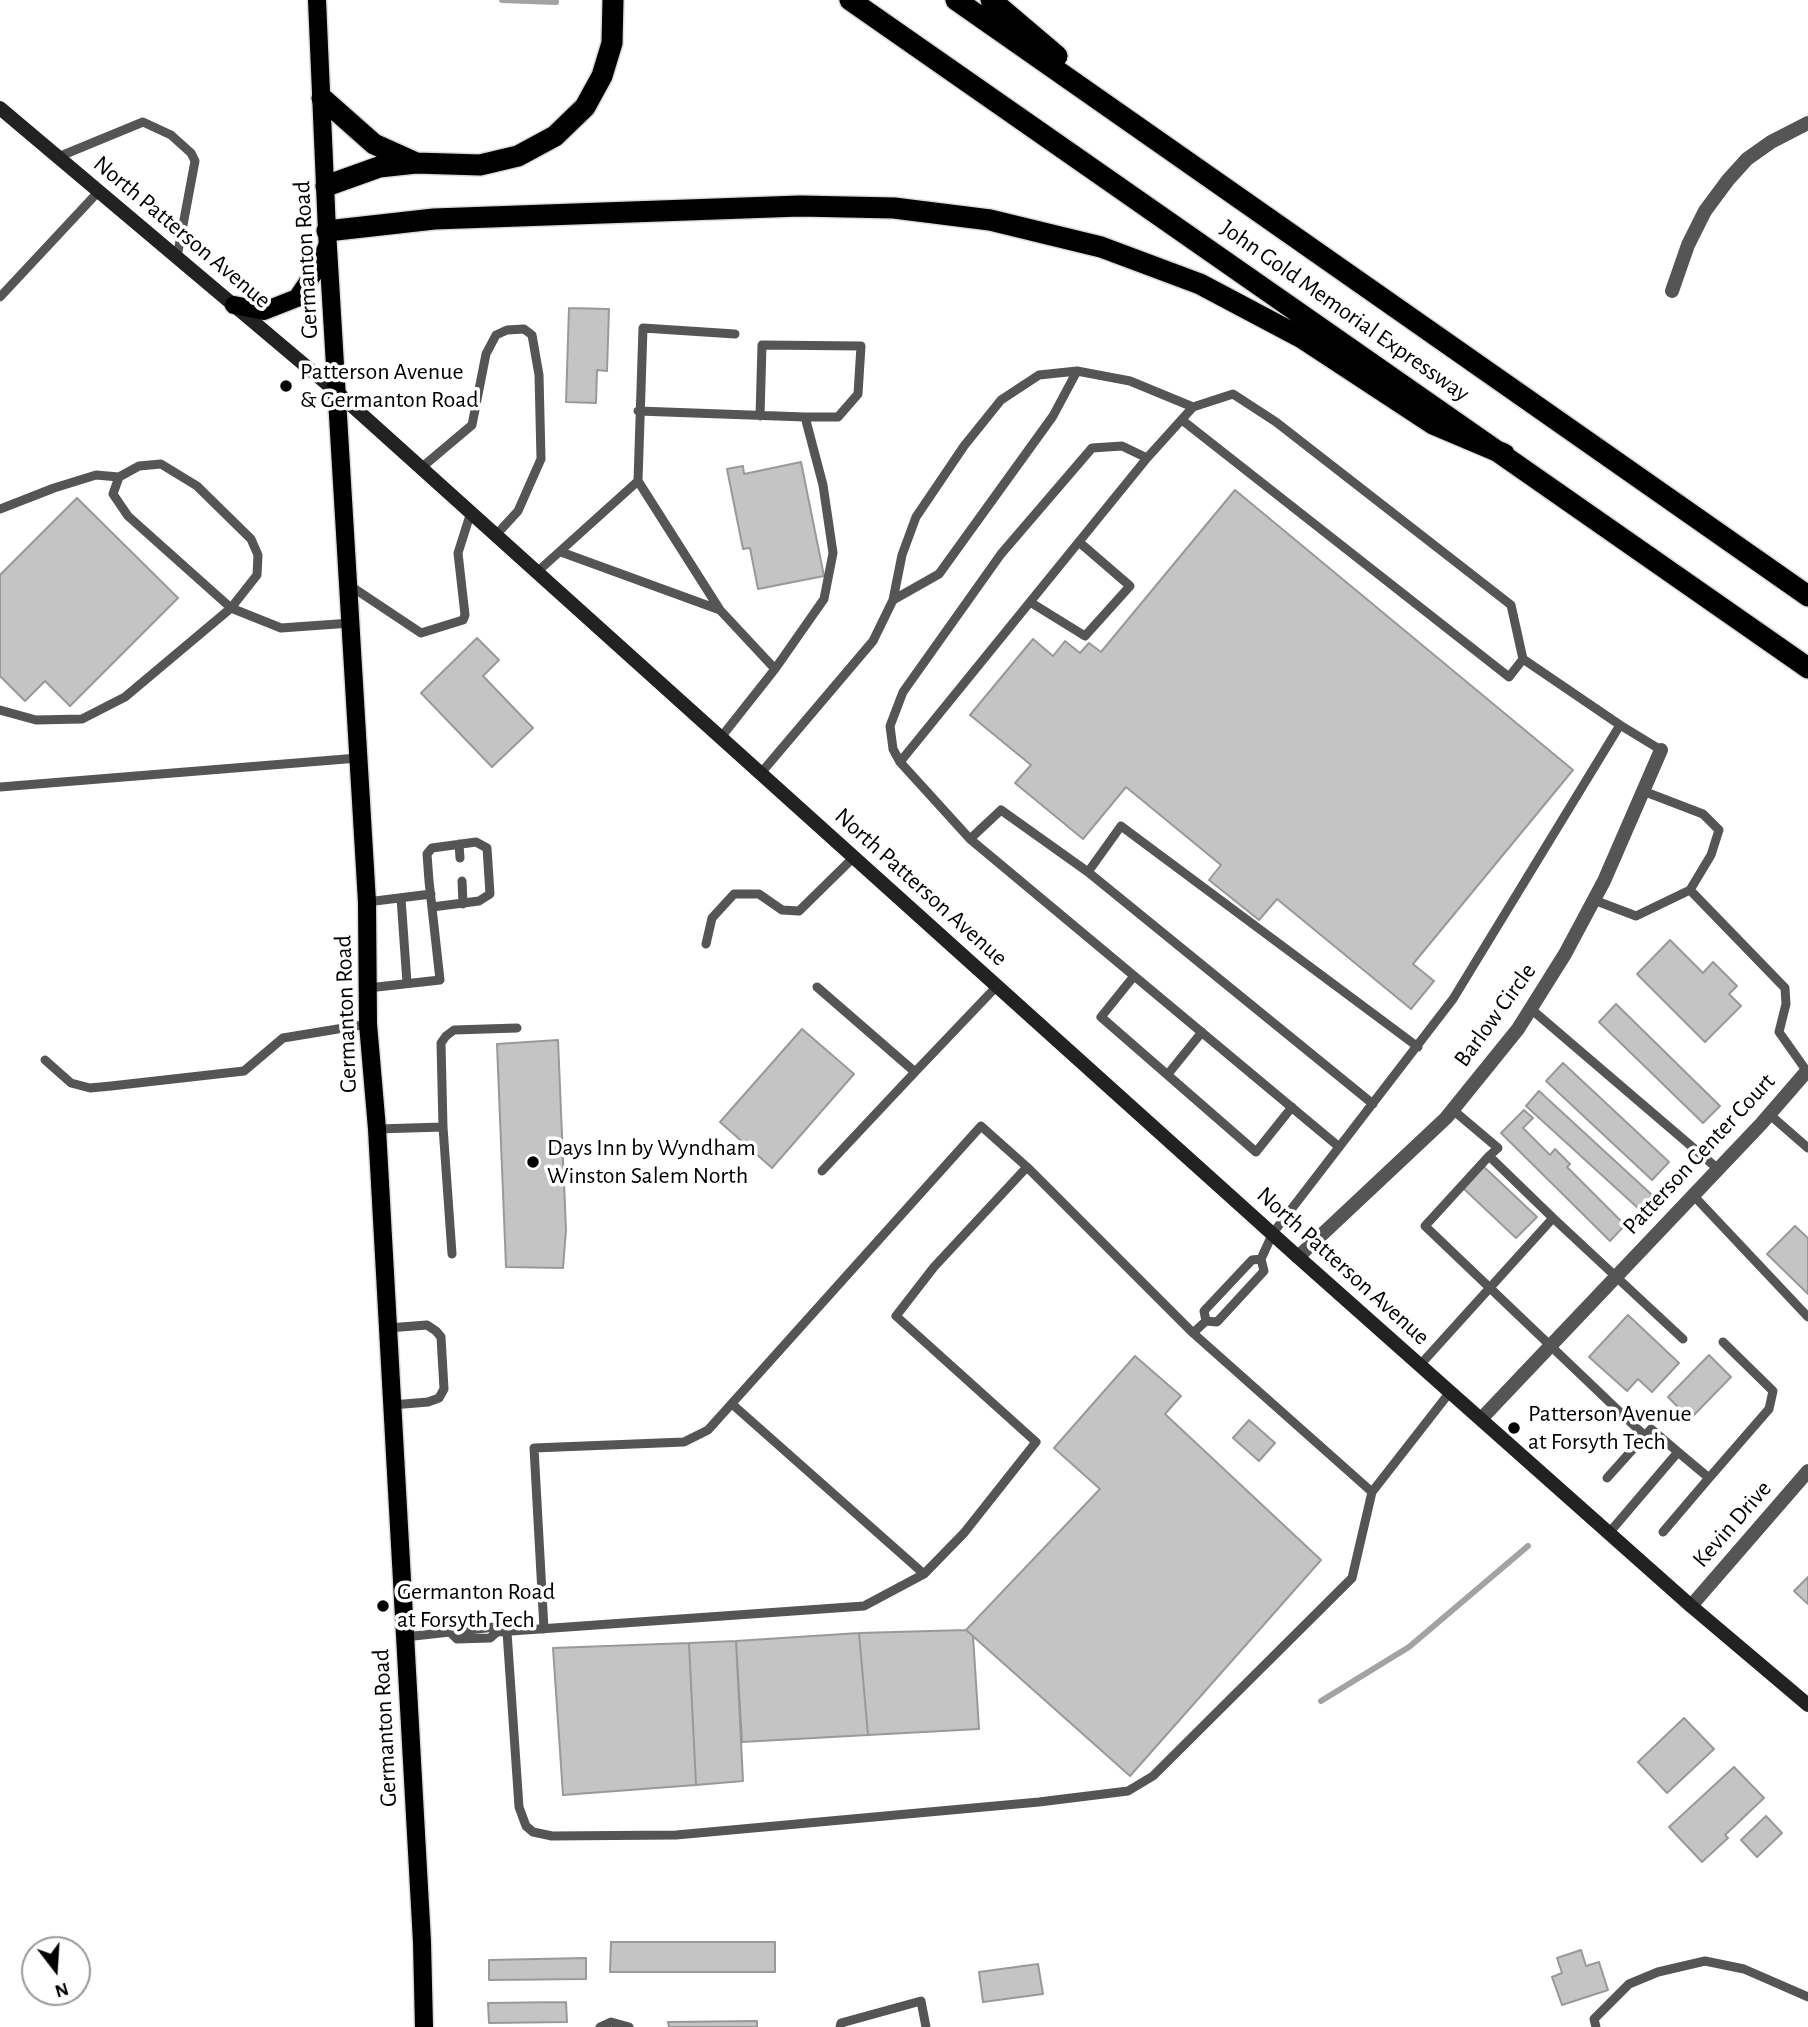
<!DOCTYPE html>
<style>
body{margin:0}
#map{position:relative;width:1808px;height:2027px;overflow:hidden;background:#fff;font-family:"Alegreya Sans",sans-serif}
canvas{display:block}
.north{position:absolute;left:21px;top:1936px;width:70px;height:70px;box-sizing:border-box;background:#fff;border:2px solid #999;border-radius:50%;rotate:163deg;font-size:19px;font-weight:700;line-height:28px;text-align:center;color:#000}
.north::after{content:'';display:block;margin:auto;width:24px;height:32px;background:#000;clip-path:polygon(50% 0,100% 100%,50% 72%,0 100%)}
</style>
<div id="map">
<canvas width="1808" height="2027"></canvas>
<div class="north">N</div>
</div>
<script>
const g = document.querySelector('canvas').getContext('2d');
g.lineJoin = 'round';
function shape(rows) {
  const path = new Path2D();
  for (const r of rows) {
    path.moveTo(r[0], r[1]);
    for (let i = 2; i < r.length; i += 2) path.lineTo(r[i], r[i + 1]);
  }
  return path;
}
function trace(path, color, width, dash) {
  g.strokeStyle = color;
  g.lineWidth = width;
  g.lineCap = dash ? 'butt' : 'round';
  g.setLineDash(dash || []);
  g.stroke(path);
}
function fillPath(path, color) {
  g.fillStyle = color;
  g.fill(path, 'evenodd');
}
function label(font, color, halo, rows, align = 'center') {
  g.font = font + ' "Alegreya Sans",sans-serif';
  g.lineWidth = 7;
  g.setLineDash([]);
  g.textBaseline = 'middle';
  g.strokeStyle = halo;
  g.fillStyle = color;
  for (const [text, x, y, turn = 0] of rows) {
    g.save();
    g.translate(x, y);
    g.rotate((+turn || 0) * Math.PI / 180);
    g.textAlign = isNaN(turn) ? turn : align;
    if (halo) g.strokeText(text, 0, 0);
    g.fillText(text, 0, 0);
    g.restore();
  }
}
trace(shape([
 [502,0,556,2],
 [1321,1701,1409,1647,1528,1546]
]), '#a3a3a3', 6);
const building = shape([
 [569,308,609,309,607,371,597,370,596,403,566,402,569,308],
 [801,462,824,576,758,589,750,548,743,549,727,469,743,466,744,474,801,462],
 [1235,490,1573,770,1413,964,1434,981,1411,1009,1277,899,1259,920,1209,880,1221,865,1126,787,1083,839,1015,783,1031,765,970,715,1033,639,1053,656,1065,641,1080,653,1089,643,1101,652,1235,490],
 [77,498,178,598,70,706,45,681,25,701,0,676,0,575,77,498],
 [477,638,499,660,483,676,533,728,492,767,421,693,477,638],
 [1670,940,1703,973,1713,962,1737,986,1729,994,1741,1006,1705,1042,1637,974,1670,940],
 [1616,1004,1720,1106,1703,1123,1599,1022,1616,1004],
 [802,1029,854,1074,772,1168,720,1122,802,1029],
 [558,1040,566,1230,563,1268,506,1267,497,1044,558,1040],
 [1563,1063,1669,1162,1652,1180,1546,1081,1563,1063],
 [1539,1091,1652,1195,1639,1209,1526,1106,1539,1091],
 [1524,1110,1533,1118,1523,1128,1550,1155,1555,1149,1570,1164,1567,1167,1625,1225,1610,1241,1501,1133,1524,1110],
 [1483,1166,1537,1217,1516,1238,1463,1188,1483,1166],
 [1795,1226,1808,1238,1808,1294,1767,1254,1795,1226],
 [1628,1315,1679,1363,1652,1392,1638,1379,1627,1391,1589,1357,1628,1315],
 [1709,1355,1731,1377,1690,1419,1668,1397,1709,1355],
 [1135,1356,1181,1396,1165,1414,1321,1560,1130,1776,966,1630,1100,1489,1054,1448,1135,1356],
 [1249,1420,1275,1443,1259,1461,1233,1438,1249,1420],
 [1808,1577,1808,1604,1794,1591,1808,1577],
 [966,1630,973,1636,979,1729,868,1735,859,1633,966,1630],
 [859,1633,868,1735,742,1742,736,1641,859,1633],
 [736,1641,743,1781,696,1785,689,1643,736,1641],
 [689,1643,696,1785,563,1795,553,1648,689,1643],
 [1684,1718,1714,1749,1667,1793,1638,1762,1684,1718],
 [1734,1767,1764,1798,1725,1835,1728,1838,1702,1862,1669,1827,1734,1767],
 [1766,1816,1782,1833,1757,1857,1741,1840,1766,1816],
 [611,1942,775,1942,775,1972,610,1972,611,1942],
 [1581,1950,1586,1966,1599,1962,1608,1990,1562,2005,1552,1977,1562,1973,1557,1958,1581,1950],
 [586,1958,586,1979,489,1980,489,1960,586,1958],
 [1038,1964,1043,1994,983,2002,979,1972,1038,1964],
 [566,2002,567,2022,489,2023,488,2003,566,2002],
 [757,2021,757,2027,669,2027,668,2022,757,2021]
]);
fillPath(building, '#c4c4c4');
trace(building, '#999', 2);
const primary = shape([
 [317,0,327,231,367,902,368,1024,377,1129,422,1942,424,2027],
 [234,305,264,311,297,298,320,264,327,246]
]);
const motorway = shape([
 [850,0,1808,668],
 [956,0,1808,596],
 [991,0,1057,56],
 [322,98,374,144,414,162],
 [326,186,379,167,416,163,480,165,518,156,555,136,585,107,602,76,612,43,613,0],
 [327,231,434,219,800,206,894,208,990,220,1101,247,1200,284,1302,338,1433,424,1504,454]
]);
trace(primary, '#dbdbdb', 21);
trace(motorway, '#dbdbdb', 24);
trace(shape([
 [58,157,143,122,171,135,191,153,195,161,177,257],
 [0,297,99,191],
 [1193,407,1147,458,1122,446,1092,448,1001,554,903,692,890,726,893,749,900,762,970,839,1338,1146],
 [638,411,805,417,823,485,833,553,824,599,775,669],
 [760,416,762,345,861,346,858,394,838,417,805,417],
 [1182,420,1509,677,1523,659],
 [421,468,472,425,486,354,496,335,507,330,524,329,532,335,539,375,541,459,518,511,496,535],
 [638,481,643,328,735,334],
 [0,509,54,488,96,475,119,477],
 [561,552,720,610],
 [537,572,638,481,720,610,775,669,722,736],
 [349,585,421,633,463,620,465,615,458,553,471,512],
 [893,600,939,574,1053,416,1077,371],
 [1030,602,1085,636,1130,586,1079,542],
 [0,710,36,720,82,719,125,697,231,608,257,575,258,555,251,539,197,486,161,464,139,466,119,477,113,494,128,516,231,608,281,628,351,623],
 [900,762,1147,458],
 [761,773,873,641,893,600,902,555,916,517,964,446,1001,400,1039,375,1077,371,1130,381,1193,407,1233,394,1276,422,1511,605,1523,659,1620,725],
 [0,787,358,758],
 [1643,791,1703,814,1719,830,1711,855,1690,890],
 [970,839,1001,810,1088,872],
 [459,844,460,858],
 [462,881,463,904],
 [401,898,407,983],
 [1594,900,1636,916,1690,890,1785,988,1786,1004,1779,1032,1808,1073],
 [367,902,431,894],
 [706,944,712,918,734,894,759,894,782,910,799,911,854,857],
 [1134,976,1101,1017,1256,1152,1292,1107],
 [817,987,915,1072,997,986],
 [368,988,440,980,429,881,427,854,432,848,476,842,487,848,490,894,479,901,432,907],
 [1531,1009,1718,1169],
 [45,1060,71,1083,90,1088,111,1086,244,1071,283,1038,368,1024],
 [1168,1074,1202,1032],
 [1373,1104,1088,872,1121,826,1418,1047],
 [1453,1110,1498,1148,1489,1156],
 [1769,1114,1808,1148],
 [443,1127,441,1043,446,1036,454,1030,517,1028],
 [377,1129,443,1127,452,1254],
 [822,1171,915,1072],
 [1693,1195,1808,1317],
 [1553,1218,1489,1156,1425,1226,1645,1436],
 [1261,1259,1252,1260,1204,1311,1206,1321,1217,1322,1264,1271,1261,1259,1273,1233,1453,999,1620,725,1661,750],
 [388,1328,427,1325,436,1331,441,1337,444,1389,439,1398,428,1402,392,1405],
 [1193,1333,1372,1492,1450,1392],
 [1420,1365,1553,1218,1683,1339],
 [732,1404,924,1574],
 [1607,1478,1651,1429,1678,1452,1609,1533],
 [1709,1478,1769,1409,1773,1391,1723,1342],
 [1663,1532,1709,1478,1678,1452],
 [544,1629,534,1448,684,1442,708,1430,981,1126,1027,1167,1193,1333,1206,1321],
 [497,1632,864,1606,924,1574,964,1533,1036,1442,896,1316,934,1267,1027,1167],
 [507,1632,519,1807,526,1826,533,1832,552,1836,676,1835,1039,1802,1128,1791,1153,1776,1352,1578,1372,1492],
 [405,1637,495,1627,497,1632,490,1638,457,1639,452,1634],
 [600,2027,611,2022,629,2027],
 [840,2027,841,2023,921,2001,926,2027],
 [1596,2027,1594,2019,1629,1984,1658,1972,1705,1961,1744,1969,1808,1997]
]), '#555', 9);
trace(shape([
 [1672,291,1688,245,1705,211,1728,180,1747,159,1771,142,1808,123],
 [1298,1257,1446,1118,1518,1029,1565,954,1604,881,1661,750],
 [1481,1419,1761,1124,1806,1072],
 [1691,1606,1808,1471]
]), '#555', 14);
trace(shape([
 [0,108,339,394,1298,1257,1691,1606,1808,1705]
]), '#222', 14);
trace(primary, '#000', 18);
trace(motorway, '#000', 21);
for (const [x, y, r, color] of [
 [286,386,7,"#000"],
 [533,1162,7,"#000"],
 [1514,1428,7,"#000"],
 [383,1606,7,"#000"]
]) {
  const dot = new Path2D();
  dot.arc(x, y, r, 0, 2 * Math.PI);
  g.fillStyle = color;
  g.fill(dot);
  trace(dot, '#fff', 2.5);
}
label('24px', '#000', '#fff', [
 ["North Patterson Avenue",182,232,40],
 ["Germanton Road",306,260,-93],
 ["John Gold Memorial Expressway",1345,311,35],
 ["North Patterson Avenue",921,887,42],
 ["Germanton Road",346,1014,-92],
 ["Barlow Circle",1495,1015,-54],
 ["Patterson Center Court",1699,1154,-47],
 ["North Patterson Avenue",1343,1266,42],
 ["Kevin Drive",1732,1524,-49],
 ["Germanton Road",385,1728,-93]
]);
label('24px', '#000', '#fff', [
 ["Patterson Avenue",300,372],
 ["& Germanton Road",300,400],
 ["Days Inn by Wyndham",547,1148],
 ["Winston Salem North",547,1176],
 ["Patterson Avenue",1528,1414],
 ["at Forsyth Tech",1528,1442],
 ["Germanton Road",397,1592],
 ["at Forsyth Tech",397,1620]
], 'left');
</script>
